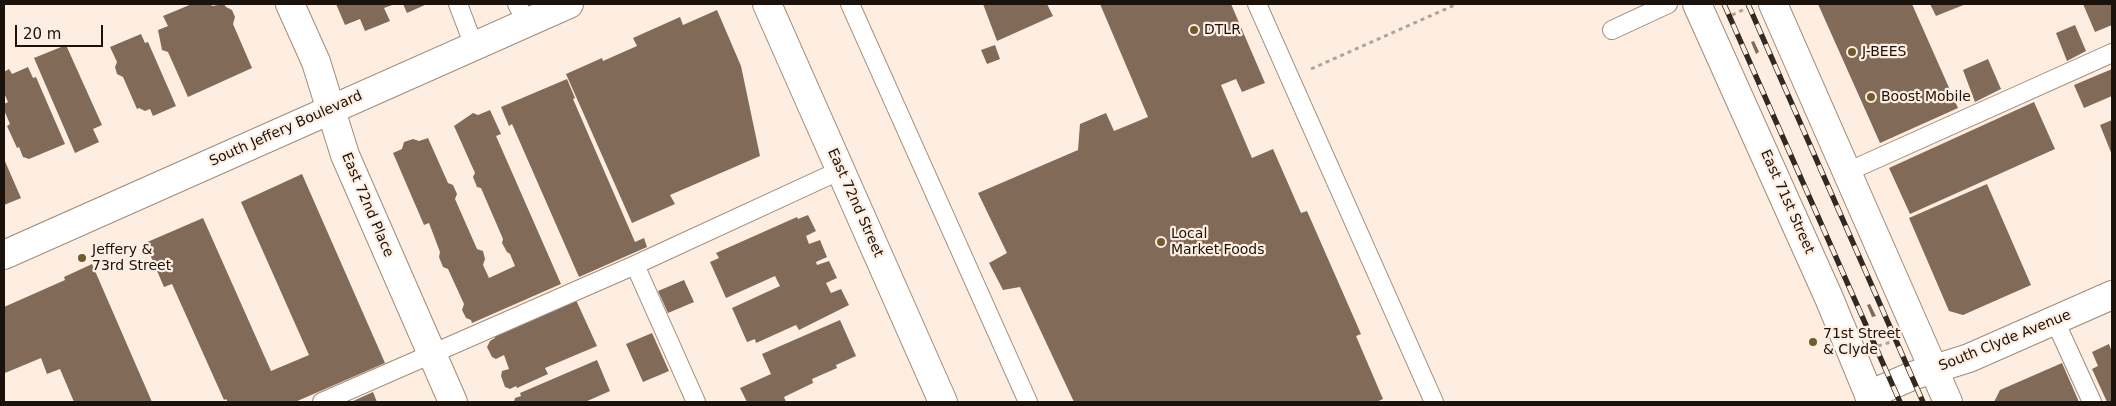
<!DOCTYPE html>
<style>
body{margin:0}
#map{position:relative;width:2116px;height:406px;overflow:hidden;background:#fdeee1;font-family:"DejaVu Sans",sans-serif}
canvas{display:block}
.frame{position:absolute;inset:0;border:5px solid #1a120b;pointer-events:none}
.scale{position:absolute;left:15px;top:25px;width:88px;height:22px;box-sizing:border-box;border:2px solid #1a120b;border-top:0;padding-left:6px;font-size:15px;line-height:18px;white-space:nowrap;color:#1a120b;-webkit-text-stroke:4px #fdeee1;paint-order:stroke}
</style>
<div id="map">
<canvas width="2116" height="406"></canvas>
<div class="frame"></div>
<div class="scale">20 m</div>
</div>
<script>
const g = document.querySelector('canvas').getContext('2d');
g.lineJoin = 'round';
function fillPath(path, color) {
  g.fillStyle = color;
  g.fill(path, 'evenodd');
}
function shape(rows) {
  const path = new Path2D();
  for (const r of rows) {
    path.moveTo(r[0], r[1]);
    for (let i = 2; i < r.length; i += 2) path.lineTo(r[i], r[i + 1]);
  }
  return path;
}
function trace(path, color, width, dash) {
  g.strokeStyle = color;
  g.lineWidth = width;
  g.lineCap = dash ? 'butt' : 'round';
  g.setLineDash(dash || []);
  g.stroke(path);
}
function label(font, color, halo, rows, align = 'center') {
  g.font = font + ' "DejaVu Sans",sans-serif';
  g.lineWidth = 4.5;
  g.setLineDash([]);
  g.textBaseline = 'middle';
  g.strokeStyle = halo;
  g.fillStyle = color;
  for (const [text, x, y, turn = 0] of rows) {
    g.save();
    g.translate(x, y);
    g.rotate((+turn || 0) * Math.PI / 180);
    g.textAlign = isNaN(turn) ? turn : align;
    if (halo) g.strokeText(text, 0, 0);
    g.fillText(text, 0, 0);
    g.restore();
  }
}
fillPath(shape([
 [192,4,211,4,212,6,224,4,226,7,232,10,235,17,233,24,252,68,188,97,168,52,162,50,158,30,168,26,163,16],
 [336,4,395,4,384,8,390,21,365,31,360,19,345,25],
 [403,4,427,4,407,13],
 [983,4,1047,4,1053,16,997,41],
 [1100,4,1231,4,1265,83,1242,92,1236,79,1221,85,1252,158,1273,149,1301,213,1307,211,1361,334,1356,336,1383,399,1376,402,1074,402,1020,287,1003,290,989,263,1007,253,978,193,1078,150,1080,124,1106,113,1114,131,1148,117],
 [1818,4,1912,4,1958,108,1880,143],
 [1930,4,1966,4,1936,16],
 [2083,4,2112,4,2112,25,2095,32],
 [717,10,741,66,760,156,670,195,675,204,632,223,566,74,602,58,603,61,637,46,633,38,680,17,683,25],
 [2075,25,2086,51,2067,61,2056,33],
 [141,34,145,43,148,42,176,106,153,116,150,109,145,111,139,108,137,109,123,77,117,74,115,67,117,62,110,47],
 [1754,41,1759,52,1756,54,1751,42],
 [66,45,102,125,93,129,99,142,75,153,34,58],
 [995,45,1000,59,987,64,981,50],
 [1988,59,2001,89,1975,102,1963,70],
 [28,67,33,78,36,77,65,144,29,159,23,157,19,147,17,148,7,126,10,124,4,110,4,104,8,102,4,93,4,72,9,69,12,74],
 [2112,69,2112,96,2084,108,2074,85],
 [567,79,575,98,573,99,635,242,644,238,647,247,579,277,512,124,509,126,501,107],
 [2034,102,2055,149,1910,214,1889,168],
 [490,110,501,134,496,136,561,284,472,323,471,320,466,318,462,310,464,304,448,269,443,267,439,257,440,252,429,223,424,225,393,153,402,149,404,142,413,139,419,141,428,138,448,183,453,185,457,194,455,199,477,249,483,251,485,259,483,265,489,278,515,266,510,254,507,252,502,243,503,239,481,188,477,187,473,177,475,173,454,126,473,113,478,115],
 [2112,120,2112,155,2100,125],
 [4,159,21,198,4,205],
 [302,174,385,363,295,402,228,402,226,399,224,400,172,284,164,287,145,243,203,218,271,371,309,355,241,202],
 [1987,184,2031,285,1963,315,1949,311,1909,218],
 [808,215,816,231,806,236,809,244,820,240,827,257,816,262,817,265,829,261,837,278,826,283,831,293,841,289,849,305,799,330,796,325,756,343,755,339,747,342,732,308,780,286,775,276,726,298,710,262,719,258,716,253,797,217,798,219],
 [92,264,152,402,74,402,60,369,47,374,41,358,5,373,4,370,4,307,65,280,64,277],
 [684,280,694,302,668,313,658,291],
 [576,300,597,346,545,368,548,374,517,388,516,386,510,389,505,387,501,376,502,371,509,369,504,355,496,359,492,357,487,347,490,341,495,338,494,336],
 [1870,304,1876,316,1872,317,1867,305],
 [840,320,856,356,836,365,837,368,812,379,813,383,784,397,786,402,747,402,740,388,771,374,762,354],
 [652,333,669,371,643,382,626,344],
 [2109,344,2112,352,2112,402,2107,402,2092,369,2098,366,2092,352],
 [597,360,610,391,585,402,514,402,515,398,521,396,520,393],
 [2062,363,2079,402,1994,402,2000,390],
 [373,392,377,402,351,402]
]), '#826a59');
const service = shape([
 [458,4,474,46],
 [517,4,527,23],
 [850,4,1028,402],
 [1257,4,1434,402],
 [1612,30,1668,4],
 [1847,172,2112,53],
 [635,265,696,402],
 [2055,321,2092,402],
 [322,402,635,265,841,170]
]);
const minor = shape([
 [290,4,316,62,345,155,453,402],
 [767,4,943,402],
 [1869,395,1912,376,1969,358,2112,295]
]);
const tertiary = shape([
 [4,255,569,4]
]);
const secondary = shape([
 [1697,4,1829,298,1872,402],
 [1773,4,1948,402]
]);
trace(service, '#a18b77', 20);
trace(minor, '#a18b77', 30);
trace(tertiary, '#a18b77', 30);
trace(secondary, '#a18b77', 30);
trace(shape([
 [1732,15,1745,9],
 [1311,69,1457,4],
 [1878,346,1891,342]
]), '#b0a499', 3, [4, 4]);
trace(service, '#fff', 18);
trace(minor, '#fff', 28);
trace(tertiary, '#fff', 28);
trace(secondary, '#fff', 28);
const rail = shape([
 [1724,4,1900,402],
 [1748,4,1923,402]
]);
trace(rail, '#322922', 5.5);
trace(rail, '#fdeee1', 4, [11]);
for (const [x, y, r, color] of [
 [1194,30,5,"#715b2b"],
 [1852,52,5,"#715b2b"],
 [1871,97,5,"#715b2b"],
 [1161,242,5,"#715b2b"],
 [82,258,5,"#715b2b"],
 [1813,342,5,"#715b2b"]
]) {
  const dot = new Path2D();
  dot.arc(x, y, r, 0, 2 * Math.PI);
  g.fillStyle = color;
  g.fill(dot);
  trace(dot, '#fdeee1', 2);
}
label('14px', '#1a120b', '#fdeee1', [
 ["DTLR",1204,30],
 ["J-BEES",1862,52],
 ["Boost Mobile",1881,97],
 ["Local",1171,234],
 ["Market Foods",1171,250],
 ["Jeffery &",92,250],
 ["73rd Street",92,266],
 ["71st Street",1823,334],
 ["& Clyde",1823,350]
], 'left');
label('14px', '#1a120b', '#fdeee1', [
 ["South Jeffery Boulevard",286,129,-24],
 ["East 71st Street",1787,202,66],
 ["East 72nd Street",855,203,66],
 ["East 72nd Place",367,205,67],
 ["South Clyde Avenue",2005,341,-22]
]);
</script>
